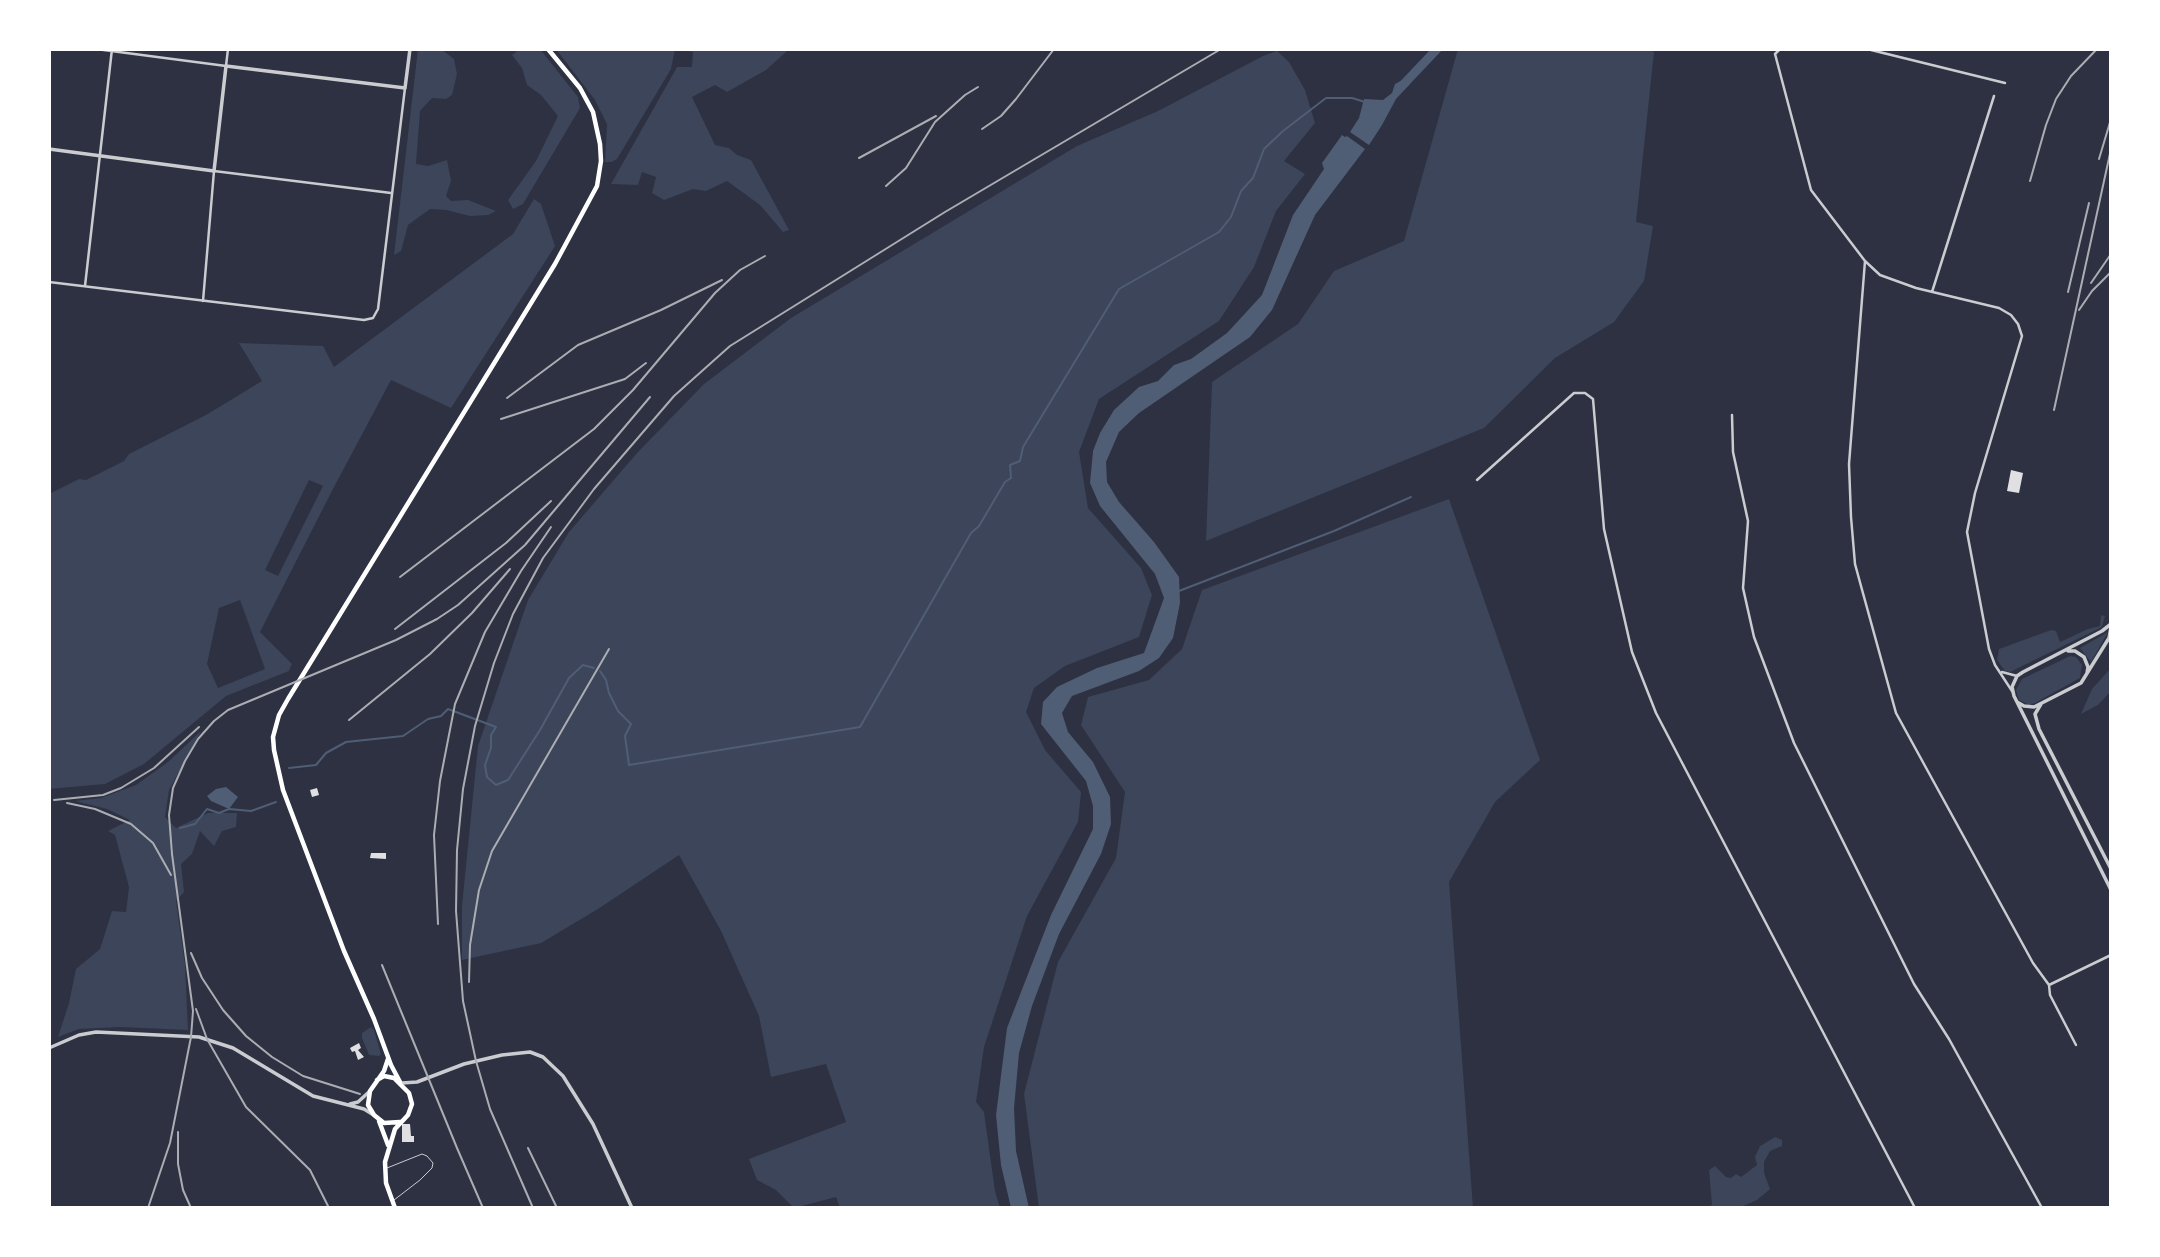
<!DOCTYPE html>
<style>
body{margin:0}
#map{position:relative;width:2160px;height:1257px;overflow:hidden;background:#2d3142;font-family:"Source Sans 3",sans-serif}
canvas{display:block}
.frame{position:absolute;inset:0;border:51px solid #fff;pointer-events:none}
</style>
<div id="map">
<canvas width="2160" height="1257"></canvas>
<div class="frame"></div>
</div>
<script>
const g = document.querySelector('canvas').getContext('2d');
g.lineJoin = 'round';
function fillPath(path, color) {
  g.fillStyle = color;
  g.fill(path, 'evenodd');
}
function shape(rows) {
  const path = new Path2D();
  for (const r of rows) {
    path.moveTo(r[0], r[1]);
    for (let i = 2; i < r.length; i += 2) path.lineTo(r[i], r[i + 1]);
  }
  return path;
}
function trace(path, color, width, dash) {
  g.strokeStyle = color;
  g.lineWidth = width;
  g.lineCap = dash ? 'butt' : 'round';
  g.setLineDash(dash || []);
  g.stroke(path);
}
fillPath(shape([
 [418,49,441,49,454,59,457,74,452,95,446,99,432,98,420,111,416,164,428,166,447,160,451,181,446,196,451,201,468,200,496,211,488,215,470,216,446,210,430,209,408,225,401,251,394,255],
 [520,49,540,49,578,97,580,108,523,204,513,209,508,200,536,161,558,116,541,95,527,85,522,68,512,55],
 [556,49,675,49,671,69,617,159,612,162,605,162,607,124,595,100],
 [681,49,786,49,786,52,766,70,727,92,715,85,692,97,715,145,729,148,737,155,751,160,789,230,783,232,760,205,727,181,706,191,693,189,664,200,652,193,656,177,642,172,638,185,611,184,677,67,692,67,693,52],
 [1458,49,1647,49,1654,52,1636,222,1653,226,1644,281,1614,322,1555,358,1484,428,1206,541,1212,382,1298,324,1334,271,1404,241],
 [1277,51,1289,62,1305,90,1315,123,1284,161,1305,174,1276,211,1254,267,1219,321,1099,399,1079,452,1088,508,1141,568,1152,595,1139,637,1065,666,1034,688,1026,712,1045,750,1081,792,1078,822,1027,916,984,1047,976,1102,984,1112,995,1191,1000,1208,840,1208,836,1197,794,1208,776,1190,757,1180,749,1159,846,1122,826,1064,771,1077,759,1016,721,931,679,855,598,909,541,943,462,960,462,906,478,746,528,600,569,532,637,453,704,384,791,318,1077,146,1158,111,1263,56],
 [534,199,541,204,555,246,451,408,391,380,333,489,260,632,292,664,289,671,226,696,144,764,105,784,49,789,49,494,79,479,86,480,124,461,129,454,206,415,262,381,239,343,323,346,334,367,513,234],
 [309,480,323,486,278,576,265,570],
 [240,600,265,669,218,688,207,664,219,608],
 [1449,499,1540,760,1495,802,1449,882,1473,1208,1039,1208,1024,1094,1058,962,1116,858,1125,792,1081,725,1088,697,1149,680,1182,649,1202,590],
 [2101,615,2105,616,2102,627,2010,672,2005,671,1997,660,1999,649,2051,630,2056,631,2060,642,2088,629,2100,626],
 [2108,632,2091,662,2080,648],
 [2070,656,2076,657,2082,665,2080,678,2035,703,2029,705,2019,700,2016,690,2022,679],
 [2111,668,2111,691,2098,705,2081,714,2092,689],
 [201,731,169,790,165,817,176,828,208,813,237,813,236,827,222,831,214,846,200,831,192,854,181,864,184,892,176,901,185,965,188,1030,119,1027,79,1029,58,1037,69,1003,76,969,100,949,112,911,126,912,129,887,115,835,108,831,130,820,107,809,75,801,101,798,136,785,168,762],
 [371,1027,374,1030,381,1054,379,1056,369,1055,362,1038,362,1033],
 [1775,1137,1782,1140,1782,1146,1770,1151,1764,1162,1764,1173,1770,1189,1757,1200,1739,1208,1700,1208,1712,1205,1709,1170,1715,1166,1726,1177,1731,1178,1736,1174,1741,1177,1757,1165,1755,1157,1760,1146]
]), '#3c4559');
fillPath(shape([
 [1408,77,1411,81,1409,85,1396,99,1382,125,1369,145,1350,132,1359,118,1364,99,1383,100,1392,93,1395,84],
 [1342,135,1345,137,1347,136,1365,149,1315,215,1272,310,1250,337,1139,413,1119,432,1106,462,1107,482,1119,502,1154,542,1179,577,1180,603,1173,638,1159,658,1139,671,1072,696,1062,713,1068,732,1093,762,1110,797,1111,824,1101,854,1059,934,1032,1006,1019,1053,1014,1108,1016,1151,1029,1208,1011,1208,1001,1165,996,1115,1007,1028,1051,915,1093,829,1093,806,1086,781,1041,724,1043,702,1057,687,1097,668,1144,653,1164,598,1155,574,1100,506,1090,483,1093,451,1100,433,1114,410,1139,387,1158,381,1174,365,1191,359,1227,333,1262,295,1293,215,1324,169,1322,163],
 [226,787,238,797,229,809,211,801,207,796,216,789]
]), '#4f5d75');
trace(shape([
 [1179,591,1334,531,1411,497],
 [600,671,606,680,609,693,618,711,631,724,625,736,629,765,860,727,971,533,979,526,1005,482,1011,478,1010,465,1020,461,1023,447,1119,289,1219,232,1231,217,1241,191,1253,178,1264,149,1283,131,1326,98,1352,98,1365,102],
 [289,768,316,765,326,753,346,742,403,736,428,719,441,716,448,709,496,727,491,735,491,748,485,765,487,777,496,785,508,780,540,730,569,678,583,665,594,668],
 [180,828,195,824,207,809,219,813,229,809,251,811,276,802]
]), '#4f5d75', 2);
trace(shape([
 [1401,87,1437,49]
]), '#4f5d75', 9);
fillPath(shape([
 [2011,470,2023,473,2019,493,2007,491],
 [317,788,319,795,312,797,310,790],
 [371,853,386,853,386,859,370,858],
 [359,1043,361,1048,358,1050,364,1057,358,1060,355,1051,352,1052,350,1048],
 [402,1124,410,1124,411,1136,414,1136,414,1142,402,1142]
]), '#e0e0e3');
trace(shape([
 [387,1168,422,1154,427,1156,433,1163,432,1168,420,1180,394,1200]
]), '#caccd0', 1);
trace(shape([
 [96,49,226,66,228,49],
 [1780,49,1775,54,1811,190,1865,261,1880,275,1916,288,1999,308,2011,315,2018,324,2022,336,1975,493,1967,532,1989,649,1995,665,2012,691],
 [1867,49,2005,83],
 [1865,261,1849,464,1851,517,1855,564,1861,586,1896,713,2033,963,2049,985,2050,995,2076,1045],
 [49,282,364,320,373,318,378,309,405,88],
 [85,286,112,49],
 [1932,292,1994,96],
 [203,301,214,171,391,193],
 [1732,415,1733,452,1748,521,1743,588,1754,637,1794,743,1914,984,1949,1039,2042,1208],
 [1477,480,1574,393,1585,393,1593,399,1604,529,1632,652,1656,713,1915,1208],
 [2002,672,2017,676],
 [2049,985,2111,955]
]), '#caccd0', 2.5);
trace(shape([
 [49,149,214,171,226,66,405,88,410,49],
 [2111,624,2102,631,2023,672,2017,676,2012,687,2014,696,2111,890],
 [2068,651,2075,651,2084,657,2088,667,2087,673],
 [2017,702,2024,706,2034,707,2081,683,2109,638,2111,627],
 [2041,704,2035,714,2039,729,2111,869],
 [49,1048,79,1035,96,1032,199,1037,233,1048,313,1096,364,1109,372,1114],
 [402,1083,417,1082,464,1064,502,1055,530,1052,543,1057,563,1076,593,1124,632,1208],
 [350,1104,358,1102,370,1091]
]), '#caccd0', 3.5);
trace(shape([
 [388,1059,384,1071,370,1091,368,1105,374,1115,384,1123,400,1122],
 [377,1080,384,1076,394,1078,409,1093,412,1104,408,1115,395,1129,385,1162,386,1183,395,1208],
 [400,1082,391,1065,374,1019,344,951,283,790,274,750,273,737,279,715,288,699,555,264,597,186,601,161,600,144,593,112,580,88,548,49],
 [379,1121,388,1145]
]), '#fff', 4.5);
trace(shape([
 [982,129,1001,116,1016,99,1054,49],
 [859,158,936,116],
 [2099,159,2111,119],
 [2030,181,2046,125,2056,99,2071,76,2097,49],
 [886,186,906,168,935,122,965,95,978,87],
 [2091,283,2111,254],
 [2068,292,2089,203],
 [2079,310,2092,291,2111,272],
 [507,398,578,345,661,310,722,280],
 [2054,410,2111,149],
 [501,419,625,379,646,363],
 [400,577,594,429,633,390,715,293,740,270,765,256],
 [395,629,506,543,551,501],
 [349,720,430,654,472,613,510,569],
 [54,800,103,795,121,788,154,768,199,727],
 [67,803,95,809,131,824,153,843,171,875],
 [438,924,434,835,440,781,455,704,485,632,521,571,551,527],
 [191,953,202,978,223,1010,246,1036,272,1057,303,1076,360,1094],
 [382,965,457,1148,483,1208],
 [469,982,470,945,479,890,492,851,609,649],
 [196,1009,207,1039,246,1107,310,1170,329,1208],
 [178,1132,178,1164,183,1190,191,1208],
 [528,1148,557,1208],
 [148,1208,170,1143,191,1037,193,1011,172,854,169,815,173,788,185,761,198,739,214,721,228,710,396,640,437,619,458,605,525,545,650,397],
 [533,1208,490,1109,476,1061,463,1001,456,911,457,850,463,789,475,726,494,663,513,614,543,558,594,489,674,396,730,346,945,212,1221,49]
]), '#abadb3', 2);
</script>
